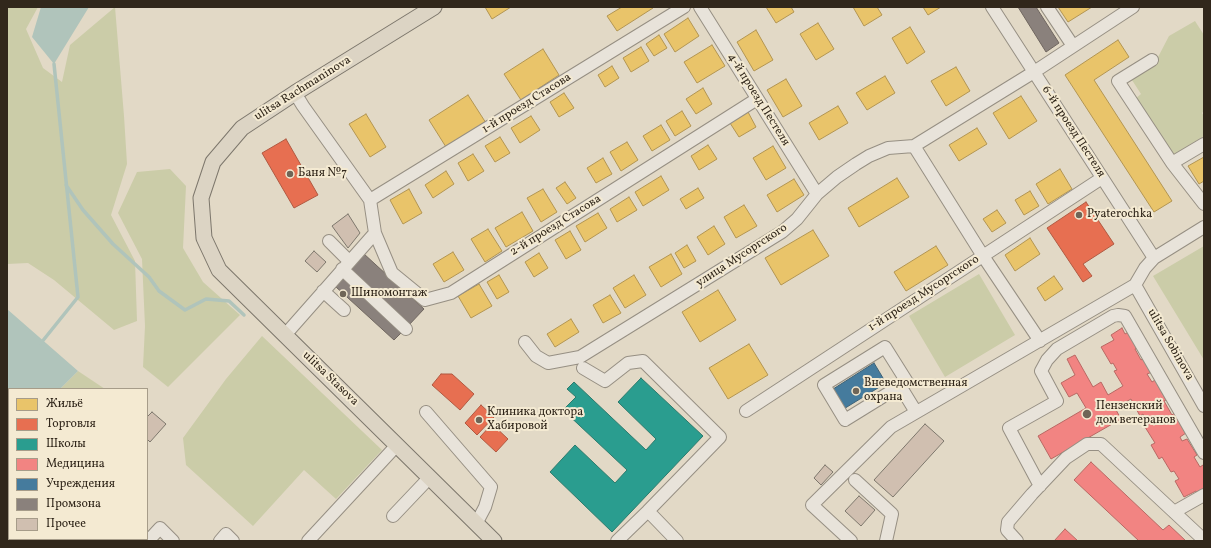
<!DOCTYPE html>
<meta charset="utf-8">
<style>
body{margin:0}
#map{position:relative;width:1211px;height:548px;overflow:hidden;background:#e2d9c6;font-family:Vollkorn,serif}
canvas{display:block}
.frame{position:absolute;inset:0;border:8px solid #31271b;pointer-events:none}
.legend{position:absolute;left:8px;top:388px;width:140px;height:152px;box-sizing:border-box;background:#f4ead2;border:1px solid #a69c89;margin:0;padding:5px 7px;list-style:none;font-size:12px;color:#31271b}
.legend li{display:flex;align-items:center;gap:8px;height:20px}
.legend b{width:20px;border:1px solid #a69c89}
</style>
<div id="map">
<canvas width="1211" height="548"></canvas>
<div class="frame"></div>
<ul class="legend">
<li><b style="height:11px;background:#e9c46a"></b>Жильё</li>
<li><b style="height:11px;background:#e76f51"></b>Торговля</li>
<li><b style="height:11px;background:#2a9d8f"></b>Школы</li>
<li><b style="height:11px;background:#f28482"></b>Медицина</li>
<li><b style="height:11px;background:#457b9d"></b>Учреждения</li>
<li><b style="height:11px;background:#8a817c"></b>Промзона</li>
<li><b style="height:11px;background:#d0bfb0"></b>Прочее</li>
</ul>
</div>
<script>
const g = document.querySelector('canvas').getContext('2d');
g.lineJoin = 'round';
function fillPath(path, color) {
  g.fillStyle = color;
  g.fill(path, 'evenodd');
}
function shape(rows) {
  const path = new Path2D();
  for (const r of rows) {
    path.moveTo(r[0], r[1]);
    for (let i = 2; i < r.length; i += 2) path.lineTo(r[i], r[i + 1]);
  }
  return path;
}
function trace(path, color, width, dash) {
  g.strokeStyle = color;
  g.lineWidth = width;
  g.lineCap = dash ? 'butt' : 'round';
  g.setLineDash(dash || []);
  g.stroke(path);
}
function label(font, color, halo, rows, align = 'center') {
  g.font = font + ' Vollkorn,serif';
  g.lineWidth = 4;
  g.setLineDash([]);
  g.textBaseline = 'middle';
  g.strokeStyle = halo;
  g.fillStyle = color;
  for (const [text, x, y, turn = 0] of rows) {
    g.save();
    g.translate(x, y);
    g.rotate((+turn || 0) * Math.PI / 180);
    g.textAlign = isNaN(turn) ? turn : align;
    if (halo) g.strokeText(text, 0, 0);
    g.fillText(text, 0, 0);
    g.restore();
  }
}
fillPath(shape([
 [7,7,38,7,26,29,43,68,62,82,70,45,115,7,124,116,127,164,111,215,135,261,137,321,114,330,54,280,28,263,7,264],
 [1195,21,1204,35,1204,111,1202,113,1204,116,1204,136,1170,157,1135,99,1141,94,1130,77,1156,61,1169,36],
 [170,169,186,186,183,248,203,282,240,315,168,387,143,367,145,326,142,259,118,213,137,172],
 [1204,246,1204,360,1153,276],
 [979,274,1015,335,945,377,909,316],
 [262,336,382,450,336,499,304,470,253,526,186,465,183,438,226,379],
 [78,371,105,389,60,389],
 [9,431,9,534,7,536,7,436]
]), '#cbcca8');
fillPath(shape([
 [41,7,89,7,54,64,32,37],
 [7,309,78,371,60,389,9,389,9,431,7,436]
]), '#b0c4bb');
const homes = shape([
 [485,7,511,7,492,19,485,7],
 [622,7,652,7,653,8,617,31,607,16,622,7],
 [766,7,791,7,794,12,776,23,766,7],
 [853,7,877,7,882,15,864,26,853,7],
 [923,7,941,7,928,15,923,7],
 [1058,7,1092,7,1068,22,1058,7],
 [688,18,699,36,675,52,664,34,688,18],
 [818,23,834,49,816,60,800,34,818,23],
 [910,27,925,52,907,64,892,38,910,27],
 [756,30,773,60,754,71,737,42,756,30],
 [659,35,667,48,654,56,646,44,659,35],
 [1118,40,1129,57,1094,80,1172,201,1154,212,1065,75,1118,40],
 [712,45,725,66,697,83,684,62,712,45],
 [641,47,649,61,631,72,623,58,641,47],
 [543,49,559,75,521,100,504,74,543,49],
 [612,66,619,78,605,87,598,75,612,66],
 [956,67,970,91,946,106,931,81,956,67],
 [885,76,895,93,867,110,856,93,885,76],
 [786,79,802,106,783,117,767,90,786,79],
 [703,88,712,104,696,114,686,99,703,88],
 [564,93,574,108,559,117,550,102,564,93],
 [468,95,486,123,446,147,429,120,468,95],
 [1021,96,1037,121,1009,139,993,113,1021,96],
 [838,106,848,123,819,140,809,123,838,106],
 [682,111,691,126,675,136,666,121,682,111],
 [748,112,756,127,739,137,730,123,748,112],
 [366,114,386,147,370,157,349,124,366,114],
 [531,116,540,130,520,143,511,128,531,116],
 [661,125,670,140,652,151,643,136,661,125],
 [977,128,987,144,959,161,949,145,977,128],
 [500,137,510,153,495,162,485,146,500,137],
 [627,142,638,160,621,171,610,152,627,142],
 [708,145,717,159,699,170,691,156,708,145],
 [773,146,786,168,766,180,753,158,773,146],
 [473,154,484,171,468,181,458,163,473,154],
 [1204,157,1204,181,1199,184,1188,166,1204,157],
 [603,158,612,174,596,183,587,168,603,158],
 [1060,169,1072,189,1048,204,1036,184,1060,169],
 [446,171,454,184,433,198,425,185,446,171],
 [661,176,669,190,643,206,635,192,661,176],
 [897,178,909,197,859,227,848,208,897,178],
 [794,179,804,195,777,212,767,195,794,179],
 [565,182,576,198,567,204,556,188,565,182],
 [698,188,704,198,686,209,680,199,698,188],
 [409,189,422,213,403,224,390,200,409,189],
 [543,189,557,212,541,222,527,198,543,189],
 [1030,191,1039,206,1024,215,1015,200,1030,191],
 [629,197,637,210,617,222,610,209,629,197],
 [744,205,757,226,736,238,724,217,744,205],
 [997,210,1006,223,992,232,983,219,997,210],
 [522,212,533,231,506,247,495,228,522,212],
 [598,213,607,228,585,242,576,226,598,213],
 [714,226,725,244,708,255,697,237,714,226],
 [488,229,502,251,485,262,471,239,488,229],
 [813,230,829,256,781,285,765,258,813,230],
 [570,231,581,250,566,259,555,240,570,231],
 [1030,238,1040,254,1015,271,1005,255,1030,238],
 [687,245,696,261,684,268,675,253,687,245],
 [936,246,948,265,906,291,894,272,936,246],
 [453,252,464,270,444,282,433,264,453,252],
 [539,253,548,268,534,277,525,262,539,253],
 [671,254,682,274,661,287,649,267,671,254],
 [499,275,509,292,497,299,487,282,499,275],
 [634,275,646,295,625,308,613,288,634,275],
 [1054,276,1063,289,1045,301,1037,288,1054,276],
 [479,284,492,306,471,318,458,296,479,284],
 [718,290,736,320,700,342,682,312,718,290],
 [610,295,621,313,603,323,593,305,610,295],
 [571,319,579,332,555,347,547,334,571,319],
 [749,344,768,375,728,399,709,368,749,344]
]);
fillPath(homes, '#e9c46a');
trace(homes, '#b29552', 1);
const shops = shape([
 [286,139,318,195,294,208,262,153,286,139],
 [1086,202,1114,244,1083,264,1092,276,1083,282,1047,228,1086,202],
 [441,374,452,374,474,394,460,410,432,385,441,374],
 [481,405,494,417,477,435,465,423,481,405],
 [492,424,508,439,496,452,480,437,492,424]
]);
fillPath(shops, '#e76f51');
trace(shops, '#b05941', 1);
const schools = shape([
 [641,378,703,436,612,532,550,472,575,445,615,483,627,470,563,410,576,397,567,389,574,382,646,450,656,439,618,402,641,378]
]);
fillPath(schools, '#2a9d8f');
trace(schools, '#2c7a6c', 1);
const health = shape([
 [1122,328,1125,334,1130,331,1140,346,1135,349,1141,360,1144,358,1152,372,1147,374,1152,382,1155,380,1166,400,1164,401,1172,415,1174,413,1186,433,1180,437,1182,441,1187,439,1197,455,1194,457,1200,467,1203,465,1204,466,1204,493,1199,496,1196,491,1184,497,1175,481,1179,479,1174,471,1171,472,1162,457,1159,459,1151,445,1155,443,1145,427,1149,425,1143,414,1140,416,1131,399,1115,408,1121,419,1051,459,1038,436,1086,408,1077,393,1069,397,1061,383,1075,375,1067,359,1075,355,1093,387,1101,382,1108,395,1123,386,1114,371,1117,370,1113,363,1111,364,1101,347,1114,340,1111,335,1122,328],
 [1091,462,1163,530,1169,525,1186,541,1139,541,1074,480,1091,462],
 [1065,529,1078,541,1054,541,1065,529]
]);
fillPath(health, '#f28482');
trace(health, '#b86863', 1);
const public = shape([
 [874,363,886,383,842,410,830,391,874,363]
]);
fillPath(public, '#457b9d');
trace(public, '#3f6276', 1);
const industry = shape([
 [1018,7,1036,7,1059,43,1046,52,1018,7],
 [363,253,424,309,408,326,347,270,363,253],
 [344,278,403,331,394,340,336,287,344,278]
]);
fillPath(industry, '#8a817c');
trace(industry, '#6f665f', 1);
trace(shape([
 [66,185,83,210,113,244,149,277,159,291,185,310,206,299,229,301,244,315],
 [41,343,78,297,54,64]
]), '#b0c4bb', 3.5);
const building = shape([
 [348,214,360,233,348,248,332,226,348,214],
 [314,251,326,262,317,272,305,261,314,251],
 [152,412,166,424,150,442,147,439,147,417,152,412],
 [925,424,944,441,893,497,874,480,925,424],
 [825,465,833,472,821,485,814,478,825,465],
 [859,496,875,510,861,526,845,511,859,496]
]);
fillPath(building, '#d0bfb0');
trace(building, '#7d776c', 1);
const minor = shape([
 [700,7,817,194],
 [992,7,1154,258],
 [1047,7,1073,46],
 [1152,60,1118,81,1172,163,1204,204],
 [914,146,983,256,1040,341],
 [1172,163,1204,144],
 [370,200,684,7],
 [375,233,392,273,425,300,451,293,757,99],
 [329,241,349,261],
 [342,269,406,329],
 [1135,285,1204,406],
 [323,291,344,310],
 [285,335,375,233,370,200,303,106,295,93],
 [525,342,536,356,548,363,580,357,782,232,797,219,817,194,837,177,856,164,869,156,888,148,914,146,1034,72,1133,7],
 [583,368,605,381,628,363,643,361,720,437,648,511],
 [900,386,907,382,885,347,824,385,845,420,900,386,916,412],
 [746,411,1102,178],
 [426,412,491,487,485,507,476,524],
 [855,480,892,514,886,541],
 [1040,486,1009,428,1057,401,1041,371,1047,360,1057,349,1113,316,1118,315,1125,316,1204,453],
 [1174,512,1204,495],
 [393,516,430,477],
 [148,541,160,528,173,541],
 [220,541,226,534,233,541],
 [308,541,397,445],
 [617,541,648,511,677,541],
 [851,541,812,505,891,427,1135,285,1145,268,1154,258,1204,227],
 [1017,541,1007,530,1008,522,1032,494,1066,458,1087,444,1101,444,1204,540]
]);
const major = shape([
 [434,7,295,93,242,128,213,162,201,198,204,238,219,270,494,541]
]);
trace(minor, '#968f83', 14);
trace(major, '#7d776c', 17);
trace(minor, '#e8e3da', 12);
trace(major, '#dcd4c4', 15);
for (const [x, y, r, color] of [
 [290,174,4,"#6f6557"],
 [1079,215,4,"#6f6557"],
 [343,294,4,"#6f6557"],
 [856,391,4,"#6f6557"],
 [1087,414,5,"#6f6557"],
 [479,420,4,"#6f6557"]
]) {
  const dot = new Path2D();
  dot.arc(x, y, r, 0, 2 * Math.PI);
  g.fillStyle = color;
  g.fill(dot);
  trace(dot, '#f4ead2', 1.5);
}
label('12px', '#31271b', '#f4ead2', [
 ["ulitsa Rachmaninova",303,89,-32],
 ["4-й проезд Пестеля",758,100,58],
 ["1-й проезд Стасова",527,104,-32],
 ["6-й проезд Пестеля",1073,132,57],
 ["2-й проезд Стасова",556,226,-32],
 ["улица Мусоргского",742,256,-33],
 ["1-й проезд Мусоргского",924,294,-33],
 ["ulitsa Sobinova",1170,345,60],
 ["ulitsa Stasova",330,379,44]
]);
label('12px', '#31271b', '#f4ead2', [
 ["Баня №7",298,174],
 ["Pyaterochka",1087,215],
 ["Шиномонтаж",351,294],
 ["Вневедомственная",864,384],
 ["охрана",864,398],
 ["Пензенский",1096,407],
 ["дом ветеранов",1096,421],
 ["Клиника доктора",487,413],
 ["Хабировой",487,427]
], 'left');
</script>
